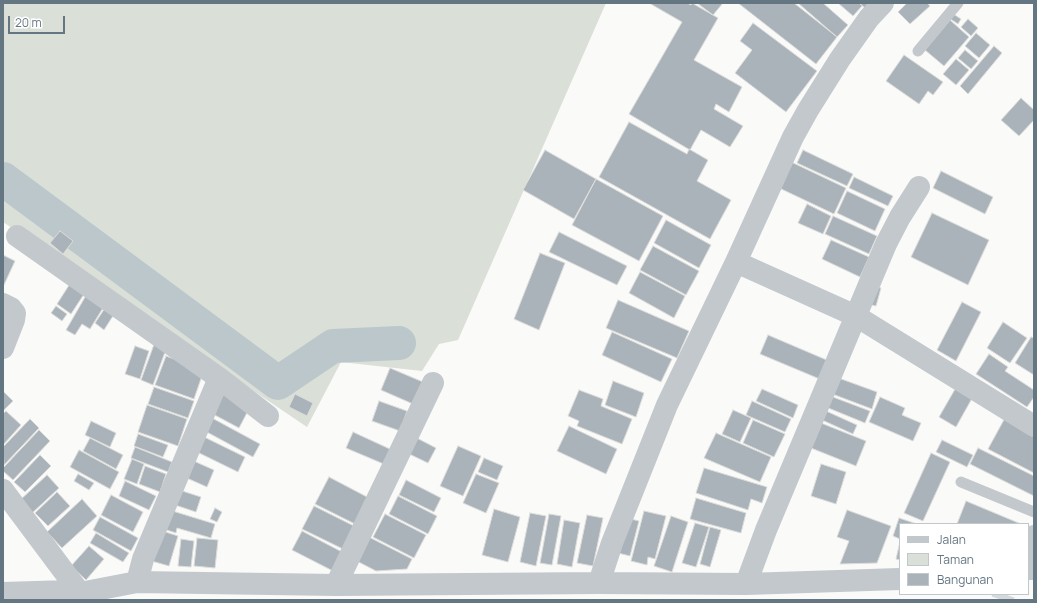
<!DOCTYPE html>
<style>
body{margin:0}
#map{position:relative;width:1037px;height:603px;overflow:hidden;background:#fafaf8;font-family:Manrope,sans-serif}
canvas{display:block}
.frame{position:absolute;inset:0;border:4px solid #657683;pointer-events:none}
.legend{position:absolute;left:899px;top:523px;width:130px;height:72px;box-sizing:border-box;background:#fff;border:1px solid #c1c8cd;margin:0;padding:5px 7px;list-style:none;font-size:12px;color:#657683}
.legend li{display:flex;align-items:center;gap:8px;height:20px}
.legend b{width:20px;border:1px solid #c1c8cd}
.scale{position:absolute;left:8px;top:16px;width:57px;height:18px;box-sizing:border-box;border:2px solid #657683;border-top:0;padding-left:5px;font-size:12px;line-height:14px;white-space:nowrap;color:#657683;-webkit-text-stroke:3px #fff;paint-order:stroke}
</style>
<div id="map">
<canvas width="1037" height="603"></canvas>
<div class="frame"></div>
<ul class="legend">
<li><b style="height:5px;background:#c3c8cc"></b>Jalan</li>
<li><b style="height:11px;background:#dadfd7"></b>Taman</li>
<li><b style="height:11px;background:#aab3b9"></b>Bangunan</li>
</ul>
<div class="scale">20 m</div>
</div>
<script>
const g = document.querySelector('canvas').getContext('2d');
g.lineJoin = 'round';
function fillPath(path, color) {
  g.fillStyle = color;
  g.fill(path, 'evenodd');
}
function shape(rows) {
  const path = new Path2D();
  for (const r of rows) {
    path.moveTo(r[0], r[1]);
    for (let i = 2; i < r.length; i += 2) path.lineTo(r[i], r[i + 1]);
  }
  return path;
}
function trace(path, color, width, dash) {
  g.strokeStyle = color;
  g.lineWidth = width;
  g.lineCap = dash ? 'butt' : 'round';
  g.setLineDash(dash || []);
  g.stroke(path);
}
fillPath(shape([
 [3,3,606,3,458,340,439,344,422,371,341,362,307,427,3,222]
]), '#dadfd7');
trace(shape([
 [3,179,278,383,333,346,399,343]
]), '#bbc7cb', 34);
const building = shape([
 [649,3,687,3,691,5,692,3,718,18,694,60,742,87,729,112,716,104,714,109,743,126,730,147,701,130,690,150,629,114,682,22,649,3],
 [697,3,723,3,713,15,697,3],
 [738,3,794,3,837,37,816,64,738,3],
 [798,3,823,3,848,25,837,37,798,3],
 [838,3,859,3,862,6,853,16,838,3],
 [859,3,869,3,865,8,859,3],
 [907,3,927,3,930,6,910,24,898,12,907,3],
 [952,13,961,19,958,24,949,18,952,13],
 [968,19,978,28,971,36,961,27,968,19],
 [950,20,969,37,944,66,925,50,950,20],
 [753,23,817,71,786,112,735,73,752,50,740,41,753,23],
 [976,33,990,45,979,58,965,46,976,33],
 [994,46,1002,53,968,94,960,86,994,46],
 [965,50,978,61,971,69,958,58,965,50],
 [904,55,943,82,933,95,928,91,919,104,886,81,904,55],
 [956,59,969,70,956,85,943,74,956,59],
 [1021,98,1034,110,1034,120,1019,136,1001,120,1021,98],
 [629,122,687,154,689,149,708,160,697,181,731,200,710,239,599,177,629,122],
 [545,150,596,179,574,219,523,190,545,150],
 [803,150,853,174,847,186,797,163,803,150],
 [787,160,846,188,834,214,775,186,787,160],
 [941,171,993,197,985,214,933,188,941,171],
 [854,177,893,196,888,206,849,188,854,177],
 [596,179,663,216,639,261,572,225,596,179],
 [847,191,885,209,875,231,837,213,847,191],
 [807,204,831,216,823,234,798,223,807,204],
 [932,213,989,240,968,285,911,257,932,213],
 [833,216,877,236,869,254,825,234,833,216],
 [666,220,711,245,699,268,654,243,666,220],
 [60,231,73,241,63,254,50,243,60,231],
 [559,232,627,266,617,285,549,252,559,232],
 [831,240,869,257,860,277,822,259,831,240],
 [653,246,699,271,686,295,640,270,653,246],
 [540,253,565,263,539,330,514,319,540,253],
 [3,255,15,261,3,287,3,255],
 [640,272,685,296,674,318,629,293,640,272],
 [73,279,88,288,71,314,57,304,73,279],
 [872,286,881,288,876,306,868,304,872,286],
 [88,292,106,303,90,329,82,324,75,335,66,330,88,292],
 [618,300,689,331,677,358,606,328,618,300],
 [109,302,118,308,104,330,95,323,109,302],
 [962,302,981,312,956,361,937,350,962,302],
 [56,306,67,314,62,321,51,313,56,306],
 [1003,322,1027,338,1010,363,987,348,1003,322],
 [612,332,672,359,661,382,602,355,612,332],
 [768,335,829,361,822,380,760,354,768,335],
 [1031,337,1034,338,1034,375,1015,363,1031,337],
 [156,339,168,344,153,385,141,380,156,339],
 [135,346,149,351,140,379,125,374,135,346],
 [989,354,1008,367,1005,371,1034,390,1034,397,1027,407,976,374,989,354],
 [166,356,204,370,194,399,155,385,166,356],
 [390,368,423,382,413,404,381,390,390,368],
 [833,376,877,392,872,409,827,392,833,376],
 [613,381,644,393,636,417,605,405,613,381],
 [958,384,975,393,956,427,939,417,958,384],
 [154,387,194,401,188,418,148,404,154,387],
 [762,389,798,405,793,418,756,401,762,389],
 [579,390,603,399,601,406,632,419,622,444,577,426,579,421,568,416,579,390],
 [3,391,13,401,3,411,3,391],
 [222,394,249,409,239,428,211,413,222,394],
 [295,394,313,403,307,416,289,407,295,394],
 [825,394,870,411,865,423,821,405,825,394],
 [880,397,905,408,902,415,921,423,913,441,869,422,880,397],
 [379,401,407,411,400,431,372,421,379,401],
 [752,401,791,419,785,432,746,415,752,401],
 [147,405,187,419,178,446,138,432,147,405],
 [733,410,751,418,740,442,722,434,733,410],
 [6,411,21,425,3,445,3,414,6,411],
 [826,411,857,425,853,434,822,420,826,411],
 [1006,416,1034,430,1034,473,988,449,1006,416],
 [212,418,260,444,253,457,205,431,212,418],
 [30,419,39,428,4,465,3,447,30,419],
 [753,420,785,434,774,457,743,443,753,420],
 [91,421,116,433,110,447,85,435,91,421],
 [816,421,866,441,856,466,806,446,816,421],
 [569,426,617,449,606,474,557,451,569,426],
 [39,430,50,441,13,480,3,471,3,468,39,430],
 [353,432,392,450,386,465,346,448,353,432],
 [716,433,771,457,760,482,704,458,716,433],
 [138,434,168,445,163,457,134,446,138,434],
 [200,435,245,457,238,472,193,450,200,435],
 [413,436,436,448,428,463,405,452,413,436],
 [90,438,123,455,116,469,83,451,90,438],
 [942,440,973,455,967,467,936,452,942,440],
 [458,446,481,456,463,496,440,486,458,446],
 [135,447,172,462,168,472,131,458,135,447],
 [978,448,1034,476,1034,496,970,464,978,448],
 [79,450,119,472,110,489,70,467,79,450],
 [931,453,950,462,923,521,904,513,931,453],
 [40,455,51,466,25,492,14,482,40,455],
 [187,458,214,470,207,487,180,475,187,458],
 [484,458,503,466,497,480,478,472,484,458],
 [132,459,144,464,137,484,124,479,132,459],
 [821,464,846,472,836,504,811,496,821,464],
 [145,466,166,474,160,492,139,484,145,466],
 [704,468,767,487,762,503,751,499,748,510,696,493,704,468],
 [78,474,94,483,89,490,74,481,78,474],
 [476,474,499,483,486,513,463,503,476,474],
 [47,475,59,488,30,515,18,502,47,475],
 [329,477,369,498,355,524,315,504,329,477],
 [406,480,441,498,434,512,399,495,406,480],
 [125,481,156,496,149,510,119,496,125,481],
 [173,488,201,497,196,512,169,503,173,488],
 [57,492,70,506,48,526,35,513,57,492],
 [111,495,143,512,133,532,101,515,111,495],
 [398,496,437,516,428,534,389,514,398,496],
 [696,498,746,513,741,533,690,519,696,498],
 [82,499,97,516,62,548,47,532,82,499],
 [966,501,1021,524,957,524,966,501],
 [314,506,356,527,345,550,302,529,314,506],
 [215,508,222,512,217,522,210,519,215,508],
 [166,509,215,524,211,538,177,528,176,533,161,528,166,509],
 [494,509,520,517,508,562,482,555,494,509],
 [847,510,891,526,877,563,840,564,849,541,837,537,847,510],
 [644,511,666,516,655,559,648,557,647,565,631,561,644,511],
 [530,513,546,516,536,566,520,562,530,513],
 [385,514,426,535,414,558,373,537,385,514],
 [549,514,561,516,552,565,540,563,549,514],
 [587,515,603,518,593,566,577,563,587,515],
 [671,516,688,522,672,572,654,566,671,516],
 [100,517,138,538,131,551,93,530,100,517],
 [623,517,639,521,630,556,614,552,623,517],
 [899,518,917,524,900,524,900,539,893,536,899,518],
 [564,520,580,523,572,567,557,564,564,520],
 [695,523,709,527,696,567,682,563,695,523],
 [710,527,721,530,710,567,700,564,710,527],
 [156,529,178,536,169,566,148,560,156,529],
 [302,531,342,552,333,571,292,550,302,531],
 [96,533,129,553,123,562,90,543,96,533],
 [365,535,412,559,407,569,376,571,353,559,365,535],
 [197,538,218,540,215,568,194,566,197,538],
 [181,539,194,541,191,567,178,566,181,539],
 [89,546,104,559,86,580,71,566,89,546],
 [899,546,900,546,900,560,896,559,899,546]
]);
fillPath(building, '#aab3b9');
trace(building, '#dcdcda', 1);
trace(shape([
 [1002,600,1004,594]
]), '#d5d9db', 22, [22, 11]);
trace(shape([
 [918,51,958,3],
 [961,482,1034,512]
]), '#c3c8cc', 11);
trace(shape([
 [17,236,219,378,143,559,137,582],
 [736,262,856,316,1034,426],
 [3,304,11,308,15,313,14,320,3,348],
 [219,378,268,416],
 [3,490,80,593],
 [1028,550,1034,536],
 [1028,569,1034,569],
 [599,583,612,543,667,405,736,262,793,137,808,110,840,59,869,18,883,3],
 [746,584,766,530,886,244,900,217,919,187],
 [336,585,433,383],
 [3,593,68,591,80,593,137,582,336,585,599,583,746,584,900,579]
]), '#c3c8cc', 22);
</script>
